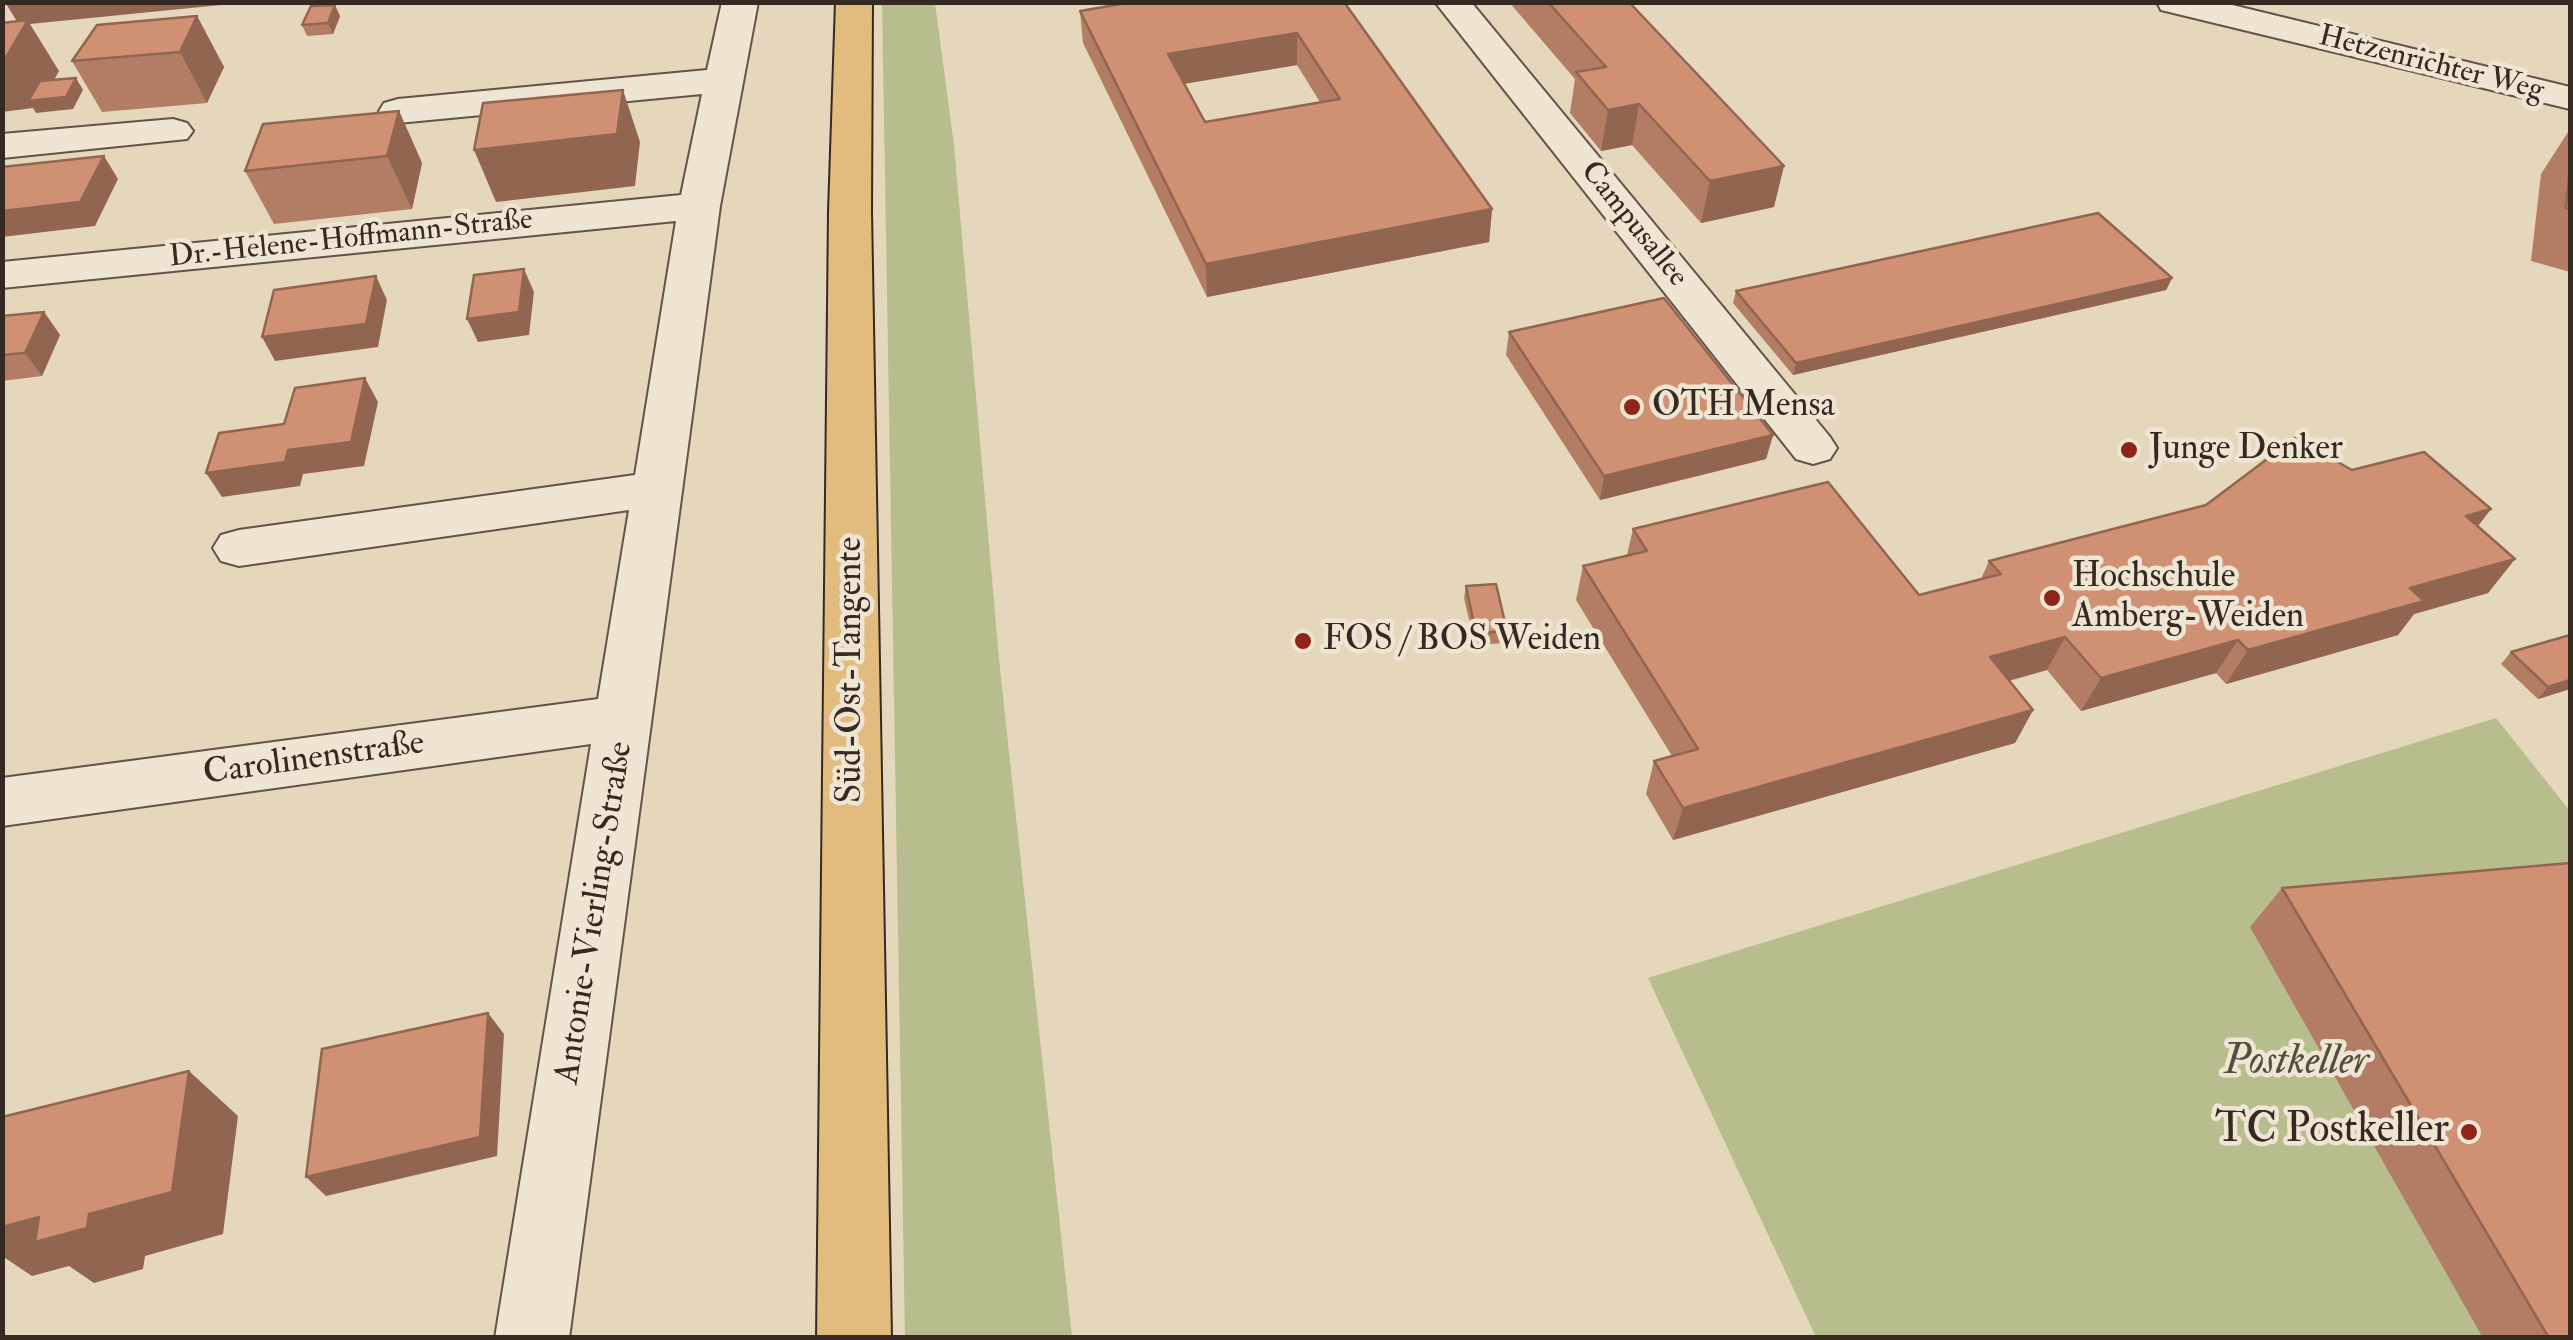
<!DOCTYPE html>
<meta charset="utf-8">
<style>
body{margin:0}
#map{position:relative;width:2573px;height:1340px;overflow:hidden;background:#e5d7bb;font-family:"IM FELL Double Pica",serif}
canvas{display:block}
.frame{position:absolute;inset:0;border:5px solid #362921;pointer-events:none}
</style>
<div id="map">
<canvas width="2573" height="1340"></canvas>
<div class="frame"></div>
</div>
<script>
const g = document.querySelector('canvas').getContext('2d');
g.lineJoin = 'round';
function fillPath(path, color) {
  g.fillStyle = color;
  g.fill(path, 'evenodd');
}
function shape(rows) {
  const path = new Path2D();
  for (const r of rows) {
    path.moveTo(r[0], r[1]);
    for (let i = 2; i < r.length; i += 2) path.lineTo(r[i], r[i + 1]);
  }
  return path;
}
function trace(path, color, width, dash) {
  g.strokeStyle = color;
  g.lineWidth = width;
  g.lineCap = dash ? 'butt' : 'round';
  g.setLineDash(dash || []);
  g.stroke(path);
}
function label(font, color, halo, rows, align = 'center') {
  g.font = font + ' "IM FELL Double Pica",serif';
  g.lineWidth = 9;
  g.setLineDash([]);
  g.textBaseline = 'middle';
  g.strokeStyle = halo;
  g.fillStyle = color;
  for (const [text, x, y, turn = 0] of rows) {
    g.save();
    g.translate(x, y);
    g.rotate((+turn || 0) * Math.PI / 180);
    g.textAlign = isNaN(turn) ? turn : align;
    if (halo) g.strokeText(text, 0, 0);
    g.fillText(text, 0, 0);
    g.restore();
  }
}
fillPath(shape([
 [882,3,935,3,954,145,999,659,1072,1337,905,1337],
 [2496,718,2570,811,2570,1337,1816,1337,1648,978]
]), '#b8bd8e');
const minor = shape([
 [722,2,758,2,720,206,569,1338,495,1338,591,744,2,826,2,778,598,699,629,510,239,566,221,561,213,548,221,535,239,530,635,475,676,221,2,288,2,262,681,195,702,94,398,123,384,119,379,111,384,103,398,99,707,70,722,2],
 [1435,2,1471,2,1830,437,1837,448,1830,459,1813,464,1796,459,1435,2],
 [2157,2,2220,2,2570,87,2570,109,2161,10,2157,2],
 [173,119,187,123,193,131,187,139,2,158,2,134,173,119]
]);
const major = shape([
 [836,2,872,2,871,211,891,1338,817,1338,829,211,836,2]
]);
trace(minor, '#625448', 4);
trace(major, '#362921', 4);
fillPath(minor, '#eee5d3');
fillPath(major, '#e2bc7e');
fillPath(shape([
 [1344,2,1492,209,1489,242,1207,297,1083,43,1080,11],
 [1297,65,1320,102,1205,122,1184,84],
 [1509,2,1629,2,1774,207,1701,223,1632,145,1601,151,1570,113,1575,79],
 [197,16,224,67,207,103,102,112,72,61],
 [340,16,333,34,307,36,302,25],
 [399,111,422,163,412,209,274,224,245,171],
 [2570,129,2570,272,2531,261,2541,174],
 [2172,278,2166,290,1793,375,1733,303,1736,291],
 [44,312,60,335,42,376,2,381,2,316],
 [1509,332,1773,435,1766,459,1600,500,1506,355],
 [2352,470,2491,509,2478,526,2515,559,2488,593,2414,614,2398,635,2226,684,2216,673,2081,711,2047,670,2009,681,2033,710,2015,743,1673,840,1646,794,1654,761,1672,756,1576,600,1583,566,1627,555,1633,529,1919,595,1981,579,1989,561],
 [1466,586,1507,631,1505,643,1475,645,1464,598],
 [2570,635,2570,689,2538,699,2501,664,2511,652],
 [2282,888,2570,1338,2483,1338,2250,927]
]), '#b37c64');
fillPath(shape([
 [5,2,251,2,30,24,59,71,43,100,76,78,83,90,73,109,36,113,33,108,2,112,2,57,19,25],
 [335,5,340,16,333,34,328,23],
 [197,16,224,67,207,103,180,52],
 [1297,33,1297,65,1170,86,1168,54],
 [623,90,640,142,635,186,496,202,474,150],
 [1639,104,1632,145,1601,151,1608,110],
 [399,111,422,163,412,209,387,156],
 [104,156,118,179,95,226,2,237,2,211],
 [1784,166,1774,207,1701,223,1710,181],
 [1492,209,1489,242,1207,297,1206,264],
 [524,269,534,292,529,335,478,342,467,319],
 [376,276,387,300,378,347,275,361,262,337],
 [2172,278,2166,290,1793,375,1796,363],
 [44,312,60,335,42,376,25,353],
 [365,378,378,402,364,466,303,474,300,486,222,497,206,473,288,450],
 [1773,435,1766,459,1600,500,1604,476],
 [2491,509,2465,543,2466,516],
 [2515,559,2488,593,2414,614,2398,635,2226,684,2248,650,2410,588],
 [2065,637,2047,670,1974,690,1990,657],
 [2238,640,2216,673,2081,711,2101,678],
 [2570,680,2570,689,2538,699,2548,687],
 [2033,710,2015,743,1673,840,1683,808],
 [488,1013,504,1034,497,1156,326,1196,306,1177],
 [189,1071,238,1116,223,1234,145,1256,143,1269,94,1283,69,1266,32,1276,2,1256,2,1227,39,1217,89,1214]
]), '#926551');
const building = shape([
 [1133,2,1344,2,1492,209,1206,264,1080,11,1133,2],
 [1297,33,1340,99,1205,122,1168,54,1297,33],
 [1548,2,1629,2,1784,166,1710,181,1639,104,1608,110,1576,72,1606,67,1548,2],
 [335,5,328,23,302,25,311,6,335,5],
 [197,16,180,52,72,61,97,25,197,16],
 [28,20,7,56,2,57,2,23,28,20],
 [76,78,66,97,28,101,40,81,76,78],
 [623,90,617,134,474,150,483,103,623,90],
 [399,111,387,156,245,171,263,124,399,111],
 [104,156,80,202,2,211,2,167,104,156],
 [2570,167,2570,210,2566,208,2570,167],
 [2098,213,2172,278,1796,363,1736,291,2098,213],
 [524,269,519,312,467,319,474,275,524,269],
 [376,276,366,324,262,337,274,290,376,276],
 [1664,298,1773,435,1604,476,1509,332,1664,298],
 [44,312,25,353,2,355,2,316,44,312],
 [365,378,351,442,288,450,285,462,206,473,219,433,284,424,295,388,365,378],
 [2295,438,2352,470,2424,452,2491,509,2466,516,2515,559,2410,588,2424,601,2248,650,2238,640,2101,678,2065,637,1990,657,2033,710,1683,808,1654,761,1698,749,1583,566,1647,551,1633,529,1828,482,1919,595,2001,574,1989,561,2206,505,2295,438],
 [1496,584,1507,631,1476,633,1466,586,1496,584],
 [2570,635,2570,680,2548,687,2511,652,2570,635],
 [2570,863,2570,1338,2549,1338,2282,888,2570,863],
 [488,1013,480,1137,306,1177,322,1049,488,1013],
 [189,1071,172,1192,89,1214,87,1228,35,1242,39,1217,2,1227,2,1117,189,1071]
]);
fillPath(building, '#d09074');
trace(building, '#926551', 2.5);
for (const [x, y, r, color] of [
 [1632,407,10,"#8f2418"],
 [2129,450,10,"#8f2418"],
 [2052,598,10,"#8f2418"],
 [1303,641,10,"#8f2418"],
 [2469,1132,10,"#8f2418"]
]) {
  const dot = new Path2D();
  dot.arc(x, y, r, 0, 2 * Math.PI);
  g.fillStyle = color;
  g.fill(dot);
  trace(dot, '#eee5d3', 4);
}
label('30px', '#362921', '#eee5d3', [
 ["Hetzenrichter Weg",2431,65,14],
 ["Campusallee",1633,225,51],
 ["Dr.-Helene-Hoffmann-Straße",351,240,-6]
]);
label('35px', '#362921', '#eee5d3', [
 ["OTH Mensa",1652,407],
 ["Junge Denker",2149,450],
 ["Hochschule",2072,578],
 ["Amberg-Weiden",2072,618],
 ["FOS / BOS Weiden",1323,641]
], 'left');
label('35px', '#362921', '#eee5d3', [
 ["Süd-Ost-Tangente",852,670,-90],
 ["Carolinenstraße",314,760,-8],
 ["Antonie-Vierling-Straße",596,913,-81]
]);
label('italic 42px', '#564e3c', '#eee5d3', [
 ["Postkeller",2296,1064]
]);
label('42px', '#362921', '#eee5d3', [
 ["TC Postkeller",2449,1132]
], 'right');
</script>
